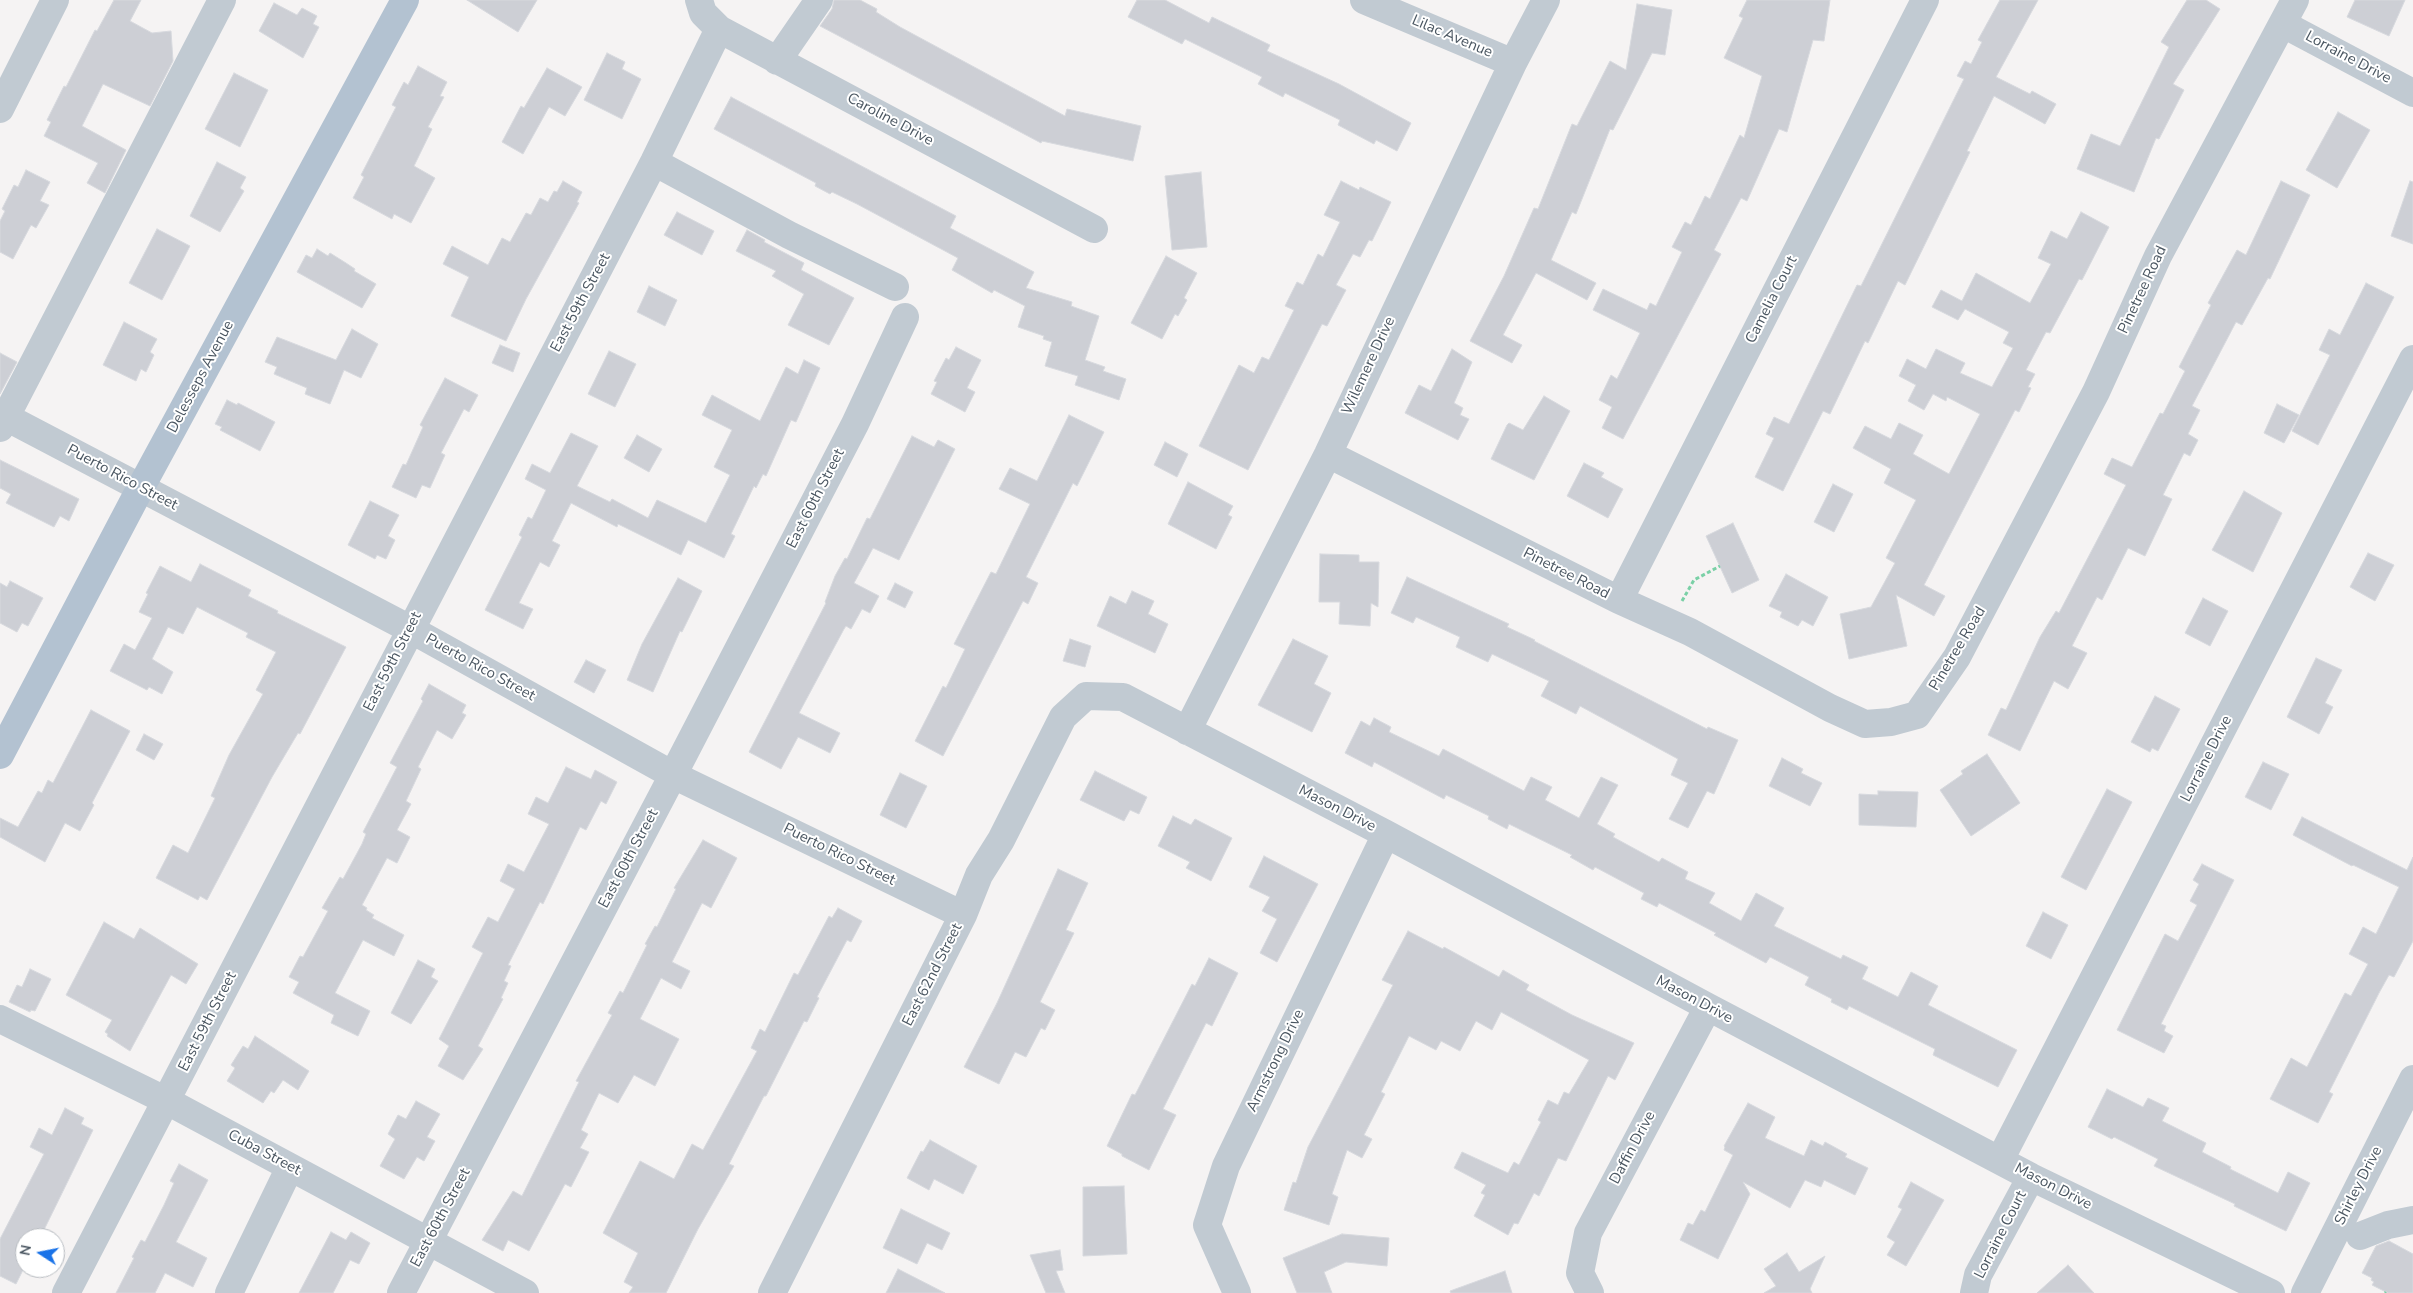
<!DOCTYPE html>
<style>
body{margin:0}
#map{position:relative;width:2413px;height:1293px;overflow:hidden;background:#f5f3f3;font-family:"Nunito Sans",sans-serif}
canvas{display:block}
.north{position:absolute;left:15px;top:1228px;width:50px;height:50px;box-sizing:border-box;background:#fff;border:1px solid #b7bbc0;border-radius:50%;rotate:281deg;font-size:14px;font-weight:700;line-height:20px;text-align:center;color:#4a5661}
.north::after{content:'';display:block;margin:auto;width:18px;height:22px;background:#1a73e8;clip-path:polygon(50% 0,100% 100%,50% 72%,0 100%)}
</style>
<div id="map">
<canvas width="2413" height="1293"></canvas>
<div class="north">N</div>
</div>
<script>
const g = document.querySelector('canvas').getContext('2d');
g.lineJoin = 'round';
function fillPath(path, color) {
  g.fillStyle = color;
  g.fill(path, 'evenodd');
}
function shape(rows) {
  const path = new Path2D();
  for (const r of rows) {
    path.moveTo(r[0], r[1]);
    for (let i = 2; i < r.length; i += 2) path.lineTo(r[i], r[i + 1]);
  }
  return path;
}
function trace(path, color, width, dash) {
  g.strokeStyle = color;
  g.lineWidth = width;
  g.lineCap = dash ? 'butt' : 'round';
  g.setLineDash(dash || []);
  g.stroke(path);
}
function label(font, color, halo, rows, align = 'center') {
  g.font = font + ' "Nunito Sans",sans-serif';
  g.lineWidth = 4;
  g.setLineDash([]);
  g.textBaseline = 'middle';
  g.strokeStyle = halo;
  g.fillStyle = color;
  for (const [text, x, y, turn = 0] of rows) {
    g.save();
    g.translate(x, y);
    g.rotate((+turn || 0) * Math.PI / 180);
    g.textAlign = isNaN(turn) ? turn : align;
    if (halo) g.strokeText(text, 0, 0);
    g.fillText(text, 0, 0);
    g.restore();
  }
}
const building = shape([
 [114,0,141,0,130,21,152,33,171,31,173,61,150,106,103,84,82,126,126,150,105,193,87,183,98,163,44,136,51,122,47,120,64,86,66,87,95,30,97,31,114,0],
 [467,0,537,0,518,32,467,0],
 [834,0,860,0,877,9,876,12,900,27,1065,116,1067,109,1141,126,1133,161,1042,141,1041,143,856,45,820,26,832,9,834,0],
 [1137,0,1165,0,1209,23,1212,17,1270,45,1267,51,1339,84,1411,123,1397,151,1376,140,1374,144,1338,125,1340,120,1285,93,1283,97,1258,84,1262,77,1185,39,1182,44,1128,17,1137,0],
 [1747,0,1830,0,1824,41,1813,40,1787,132,1779,129,1747,201,1741,198,1714,250,1721,254,1623,439,1602,428,1612,407,1599,400,1611,375,1617,379,1640,333,1593,310,1603,289,1647,310,1650,303,1656,306,1682,252,1672,247,1685,222,1691,225,1705,196,1710,199,1740,135,1744,138,1762,76,1724,58,1743,18,1739,16,1747,0],
 [2000,0,2038,0,1996,77,2030,94,2032,91,2056,104,2045,124,1994,96,1967,151,1970,152,1905,285,1898,281,1868,343,1865,341,1830,414,1823,411,1783,491,1755,477,1774,438,1766,434,1774,417,1789,424,1857,285,1861,286,1964,79,1957,76,1965,61,1971,64,1982,42,1978,40,2000,0],
 [2187,0,2206,0,2220,9,2173,84,2184,90,2159,139,2156,138,2134,192,2077,169,2091,134,2120,146,2169,47,2161,42,2187,0],
 [2355,0,2405,0,2389,36,2347,17,2355,0],
 [274,3,297,15,302,8,317,16,313,24,319,27,303,58,259,31,274,3],
 [1637,4,1672,10,1665,55,1652,53,1613,130,1610,129,1576,214,1572,212,1551,260,1596,283,1587,300,1536,273,1503,335,1522,345,1512,363,1470,341,1504,276,1534,208,1538,209,1572,124,1577,126,1610,61,1626,70,1637,4],
 [607,53,625,62,622,69,641,79,622,119,584,100,607,53],
 [418,66,447,82,440,96,444,97,428,127,432,129,414,166,435,178,411,223,394,214,392,219,353,198,364,177,361,175,396,107,392,105,404,82,408,85,418,66],
 [547,68,582,87,565,116,549,107,523,154,502,142,521,106,524,108,547,68],
 [234,73,268,90,240,147,205,129,234,73],
 [731,97,956,216,950,228,1034,272,1026,288,1072,302,1071,306,1099,316,1085,360,1105,367,1103,371,1126,379,1119,400,1075,385,1078,376,1045,366,1052,342,1043,339,1044,336,1018,327,1025,306,994,290,992,293,952,270,958,258,857,204,832,192,830,194,815,186,816,183,714,129,731,97],
 [2338,112,2370,130,2337,188,2306,170,2338,112],
 [217,162,246,177,240,188,244,191,220,232,190,216,217,162],
 [26,170,50,182,40,201,49,205,36,228,31,225,13,259,0,252,0,221,5,211,2,209,14,185,18,187,26,170],
 [1201,172,1207,247,1172,250,1165,176,1201,172],
 [563,181,582,192,577,202,579,203,526,299,506,341,451,316,469,277,443,264,452,246,488,265,502,238,510,242,526,213,531,215,540,198,548,202,554,191,557,192,563,181],
 [1341,181,1359,190,1360,187,1391,202,1372,241,1369,240,1360,257,1353,254,1336,285,1346,290,1327,326,1322,324,1248,470,1199,446,1239,365,1254,373,1262,357,1269,360,1294,310,1285,306,1297,282,1303,285,1318,254,1323,257,1340,222,1324,215,1341,181],
 [2281,181,2310,195,2270,279,2268,278,2242,325,2236,322,2192,406,2200,410,2188,434,2198,440,2190,456,2184,453,2163,495,2172,499,2145,556,2128,548,2102,600,2097,597,2072,646,2087,653,2068,689,2054,681,2020,751,1988,735,2001,708,2006,710,2040,637,2056,611,2059,613,2126,485,2104,474,2112,458,2132,467,2160,413,2163,414,2185,371,2179,367,2211,305,2208,303,2237,250,2246,255,2281,181],
 [2410,181,2413,182,2413,244,2391,236,2410,181],
 [677,212,714,231,702,255,664,235,677,212],
 [2081,212,2109,227,2082,280,2079,279,2050,333,2046,332,2026,370,2035,374,2028,387,2031,388,2019,412,2015,410,1924,585,1945,596,1934,616,1896,595,1907,646,1849,659,1840,614,1871,607,1895,563,1886,558,1916,500,1884,483,1891,469,1853,448,1865,426,1891,439,1899,423,1923,435,1913,454,1949,474,1980,414,1947,397,1946,401,1933,394,1924,410,1908,401,1916,385,1899,376,1907,359,1926,369,1936,349,1965,363,1960,373,1992,387,2013,348,2003,343,2009,332,1965,309,1958,320,1932,307,1941,290,1962,301,1976,273,2030,303,2051,264,2038,258,2051,231,2067,239,2081,212],
 [157,229,190,246,162,300,129,283,157,229],
 [747,230,765,240,764,242,804,263,801,270,854,298,829,345,788,325,804,294,772,276,776,271,736,251,747,230],
 [317,249,328,256,330,253,346,263,355,269,354,271,376,284,362,308,297,272,306,255,312,258,317,249],
 [1166,256,1197,273,1184,298,1187,300,1178,316,1175,314,1162,339,1131,323,1166,256],
 [2366,283,2394,297,2318,445,2292,431,2330,355,2319,350,2329,329,2340,335,2366,283],
 [649,286,677,300,665,326,637,312,649,286],
 [124,322,157,339,150,352,154,355,146,372,141,369,136,381,103,365,124,322],
 [352,329,378,344,361,378,344,370,330,404,305,394,307,388,274,374,277,367,265,362,277,337,336,360,352,329],
 [500,345,520,353,513,372,492,363,500,345],
 [956,347,981,360,967,388,975,392,965,412,931,394,937,382,934,381,946,358,949,360,956,347],
 [1452,349,1472,362,1454,403,1463,408,1460,415,1469,419,1458,440,1405,413,1419,385,1431,391,1452,349],
 [609,351,636,364,615,407,588,394,609,351],
 [0,353,17,362,0,394,0,353],
 [804,360,820,368,796,422,791,420,766,476,763,474,756,488,754,486,731,534,735,536,724,558,688,540,681,555,618,524,617,527,571,503,552,541,560,545,549,567,540,562,519,603,533,609,523,629,485,610,522,537,519,535,528,517,532,519,546,490,525,479,532,464,550,473,571,433,598,446,577,486,610,502,612,499,648,518,657,500,706,523,730,475,714,467,732,430,702,415,712,395,760,421,786,367,798,374,804,360],
 [445,378,478,395,469,412,464,409,441,453,445,455,430,488,422,485,416,498,392,487,403,464,406,465,423,427,420,425,445,378],
 [1544,396,1570,411,1534,480,1491,459,1507,425,1509,423,1523,430,1544,396],
 [227,400,237,405,238,403,275,422,260,451,220,430,222,427,215,424,227,400],
 [2277,404,2299,415,2284,443,2264,433,2277,404],
 [1069,415,1104,432,1077,486,1073,483,1026,577,1038,583,1028,604,1023,601,943,756,915,741,943,686,946,688,965,649,954,644,991,572,996,574,1030,504,999,489,1010,468,1037,481,1069,415],
 [637,435,662,449,649,472,624,458,637,435],
 [912,436,934,447,938,440,955,449,899,560,873,548,854,583,879,596,870,613,862,609,851,629,846,626,844,629,799,713,840,733,830,753,798,737,781,769,749,752,826,603,825,602,835,576,845,558,847,559,867,518,870,519,912,436],
 [1165,442,1188,454,1177,477,1154,465,1165,442],
 [0,460,79,499,69,521,60,516,54,527,6,503,11,494,0,488,0,460],
 [1584,463,1604,473,1601,477,1623,489,1608,518,1567,496,1584,463],
 [1188,482,1233,506,1228,515,1232,517,1216,549,1168,524,1188,482],
 [1833,484,1853,494,1834,532,1814,522,1833,484],
 [2244,491,2282,513,2253,572,2212,550,2244,491],
 [370,501,399,515,388,536,395,540,386,559,377,555,375,559,348,545,370,501],
 [1733,523,1759,580,1732,593,1706,536,1733,523],
 [2368,553,2394,565,2375,601,2350,587,2368,553],
 [1320,554,1359,555,1359,562,1379,562,1378,607,1371,603,1370,626,1339,624,1340,602,1319,602,1320,554],
 [200,564,251,590,248,596,278,611,277,613,346,647,300,734,298,733,272,777,207,900,200,896,198,900,156,878,173,845,188,853,215,798,211,796,229,755,263,694,256,690,276,652,246,637,248,633,197,607,183,634,168,627,152,659,173,672,162,694,149,687,147,690,110,671,124,644,135,650,152,618,139,612,148,594,146,593,160,566,191,582,200,564],
 [1786,574,1828,597,1813,626,1802,620,1798,626,1780,617,1782,612,1769,606,1786,574],
 [1407,577,1509,624,1507,627,1535,640,1534,641,1707,729,1708,727,1738,740,1714,794,1707,791,1688,828,1669,819,1688,783,1671,775,1678,759,1580,706,1576,714,1541,696,1549,681,1492,654,1488,662,1456,647,1460,637,1416,617,1413,623,1391,613,1407,577],
 [678,578,702,591,682,632,680,631,653,692,627,680,642,644,678,578],
 [10,581,43,598,28,626,22,623,17,632,0,623,0,583,7,587,10,581],
 [895,583,913,592,905,608,887,599,895,583],
 [1132,591,1154,601,1148,614,1168,624,1155,653,1097,626,1110,596,1126,604,1132,591],
 [2203,598,2228,611,2210,646,2185,633,2203,598],
 [1070,639,1091,646,1085,667,1063,661,1070,639],
 [1293,639,1328,656,1314,684,1331,693,1312,732,1258,705,1293,639],
 [2316,658,2342,670,2325,703,2333,707,2319,734,2287,717,2316,658],
 [586,660,606,670,594,693,574,682,586,660],
 [429,684,466,705,462,713,466,715,452,739,437,730,418,767,421,769,406,801,411,804,397,830,410,837,397,863,387,858,362,905,367,908,366,910,374,915,372,918,404,935,394,956,363,940,335,993,370,1011,358,1036,331,1023,334,1015,293,993,299,982,289,977,300,956,303,957,328,911,322,908,340,877,343,879,362,844,366,834,363,832,397,767,390,763,423,701,421,699,429,684],
 [2155,696,2180,709,2158,751,2152,748,2150,752,2131,742,2155,696],
 [91,710,130,731,92,803,94,805,80,831,65,823,45,862,0,837,0,818,18,827,38,791,42,793,48,780,53,783,91,710],
 [1374,718,1391,727,1389,732,1439,756,1443,749,1524,791,1531,777,1552,787,1545,800,1579,818,1601,777,1618,785,1597,824,1615,834,1613,837,1659,862,1662,858,1688,872,1685,879,1715,893,1709,903,1741,921,1756,893,1784,908,1774,926,1841,959,1843,955,1868,967,1862,979,1898,997,1911,972,1938,986,1928,1005,2017,1050,1998,1087,1933,1055,1935,1049,1849,1006,1847,1010,1831,1002,1832,999,1805,985,1809,977,1770,957,1766,963,1714,935,1716,933,1659,903,1657,907,1641,899,1644,893,1595,867,1593,870,1570,857,1572,855,1509,824,1507,829,1488,819,1489,816,1446,795,1444,799,1374,762,1372,767,1345,753,1361,721,1370,726,1374,718],
 [144,734,163,744,154,760,136,750,144,734],
 [1987,754,2020,803,1971,836,1940,790,1963,774,1961,771,1987,754],
 [1782,758,1803,769,1801,773,1822,783,1810,806,1769,786,1782,758],
 [2263,762,2289,774,2271,810,2245,797,2263,762],
 [566,767,591,779,595,770,617,782,606,804,601,801,586,830,580,827,543,904,540,902,508,965,511,966,504,981,508,983,501,998,503,999,478,1046,483,1049,463,1080,438,1066,449,1046,439,1039,483,953,472,947,488,917,498,922,515,889,500,881,508,864,524,872,549,824,528,814,536,797,548,803,566,767],
 [1095,771,1147,797,1139,814,1130,810,1124,821,1080,800,1095,771],
 [900,773,927,786,906,828,880,815,900,773],
 [2107,789,2132,802,2086,890,2061,877,2107,789],
 [1878,791,1918,792,1916,827,1859,825,1859,794,1878,795,1878,791],
 [1173,816,1191,825,1195,819,1232,838,1211,881,1186,868,1190,862,1158,846,1173,816],
 [2302,817,2407,870,2413,857,2413,941,2394,977,2389,975,2379,993,2329,1092,2333,1094,2318,1123,2270,1099,2291,1058,2307,1067,2345,993,2351,996,2368,964,2349,954,2363,927,2376,934,2399,887,2353,865,2352,866,2293,835,2302,817],
 [703,840,737,858,711,908,702,903,672,962,690,971,681,989,661,978,640,1019,679,1039,655,1086,634,1075,618,1103,599,1093,581,1130,588,1134,580,1148,589,1152,571,1187,565,1184,529,1251,508,1240,503,1251,482,1240,513,1191,522,1196,579,1082,576,1081,612,1015,608,1013,620,991,623,993,647,945,645,944,655,926,657,927,676,889,674,888,703,840],
 [1264,856,1318,884,1277,962,1260,953,1277,919,1262,911,1270,897,1249,887,1264,856],
 [2202,864,2234,880,2161,1024,2166,1026,2164,1031,2173,1036,2164,1053,2117,1030,2165,934,2178,941,2197,905,2190,901,2199,884,2193,880,2202,864],
 [1058,869,1088,883,1066,930,1074,933,1040,1002,1055,1010,1045,1030,1041,1028,1026,1057,1015,1052,999,1084,964,1067,997,1003,1058,869],
 [838,908,862,921,851,942,847,940,817,997,819,998,807,1022,804,1021,766,1096,764,1096,729,1164,734,1166,698,1229,666,1293,629,1293,633,1287,624,1282,638,1253,603,1233,640,1161,674,1179,692,1144,703,1150,757,1051,751,1048,760,1029,765,1032,794,973,798,975,829,916,832,918,838,908],
 [2043,912,2068,925,2051,959,2026,946,2043,912],
 [104,922,134,939,140,928,198,964,186,984,171,975,130,1051,107,1036,108,1034,105,1032,112,1020,66,995,104,922],
 [1408,931,1443,949,1444,947,1499,977,1503,970,1529,985,1526,990,1572,1015,1634,1043,1615,1080,1608,1076,1566,1161,1558,1158,1539,1196,1534,1193,1518,1224,1514,1223,1508,1235,1474,1216,1485,1195,1481,1193,1486,1185,1454,1168,1462,1152,1508,1173,1514,1162,1519,1165,1541,1122,1538,1120,1548,1100,1558,1105,1564,1092,1569,1094,1589,1060,1501,1012,1492,1030,1476,1021,1460,1051,1441,1041,1436,1050,1409,1036,1381,1092,1385,1094,1364,1135,1372,1139,1362,1158,1347,1150,1332,1194,1338,1197,1329,1225,1284,1210,1293,1182,1296,1183,1308,1147,1393,985,1382,980,1408,931],
 [1209,958,1238,973,1212,1026,1206,1023,1163,1109,1176,1115,1149,1170,1122,1156,1122,1154,1107,1146,1132,1094,1135,1095,1192,984,1195,986,1209,958],
 [418,960,435,969,431,977,438,981,411,1024,391,1013,418,960],
 [30,969,51,979,35,1011,31,1010,30,1012,9,1002,17,985,22,987,30,969],
 [255,1036,309,1071,298,1090,283,1080,274,1093,271,1091,263,1103,227,1081,235,1068,231,1065,243,1046,248,1049,255,1036],
 [2107,1089,2143,1107,2148,1098,2169,1108,2162,1121,2206,1143,2202,1152,2231,1167,2230,1169,2278,1193,2288,1172,2310,1183,2286,1231,2234,1206,2235,1204,2154,1166,2158,1159,2114,1137,2112,1139,2088,1127,2107,1089],
 [416,1101,440,1114,427,1137,435,1141,424,1161,417,1157,404,1179,380,1166,395,1139,388,1134,398,1115,406,1119,416,1101],
 [1748,1103,1775,1117,1765,1138,1804,1156,1811,1140,1823,1146,1825,1142,1847,1154,1845,1157,1868,1168,1855,1195,1824,1180,1821,1187,1805,1180,1790,1208,1743,1182,1750,1194,1718,1259,1680,1240,1688,1223,1693,1225,1701,1210,1705,1212,1733,1155,1724,1150,1725,1147,1724,1146,1748,1103],
 [65,1108,84,1118,81,1124,93,1130,40,1238,25,1238,25,1266,16,1284,0,1276,0,1239,44,1154,30,1147,39,1128,52,1135,65,1108],
 [930,1140,977,1166,963,1194,934,1179,929,1190,907,1178,921,1151,923,1152,930,1140],
 [179,1164,208,1180,176,1242,207,1258,193,1287,165,1273,155,1293,116,1293,134,1258,132,1257,141,1240,145,1242,164,1205,174,1183,170,1181,179,1164],
 [1911,1182,1944,1200,1906,1266,1887,1255,1895,1242,1887,1237,1902,1209,1898,1207,1911,1182],
 [1124,1186,1127,1254,1083,1256,1083,1187,1124,1186],
 [901,1209,950,1233,942,1250,927,1243,917,1264,883,1248,901,1209],
 [331,1232,346,1240,351,1232,370,1243,359,1264,350,1260,333,1293,299,1293,331,1232],
 [1342,1234,1389,1238,1387,1266,1346,1262,1324,1272,1332,1293,1297,1293,1283,1258,1342,1234],
 [2389,1241,2413,1254,2413,1293,2388,1293,2372,1285,2374,1282,2371,1280,2372,1278,2362,1273,2376,1246,2389,1241],
 [1060,1250,1063,1270,1056,1271,1065,1293,1046,1293,1030,1255,1060,1250],
 [1787,1253,1799,1272,1825,1256,1810,1289,1812,1293,1764,1293,1776,1286,1764,1269,1787,1253],
 [2068,1265,2094,1293,2037,1293,2068,1265],
 [898,1269,945,1293,886,1293,898,1269],
 [1505,1271,1512,1293,1451,1293,1450,1291,1505,1271]
]);
fillPath(building, '#cdcfd5');
trace(building, '#d7d9de', 1);
trace(shape([
 [1682,601,1694,580,1720,566],
 [2385,1293,2386,1292]
]), '#7ad0a6', 3, [4, 2.5]);
trace(shape([
 [699,0,703,13,719,29,1094,229],
 [1364,0,1513,63],
 [2283,24,2413,93],
 [777,61,819,0],
 [0,109,55,0],
 [654,162,789,235,895,287],
 [0,414,410,629,673,775,963,915],
 [0,428,222,0],
 [1328,454,1619,600,1690,632,1830,708,1865,724,1891,722,1917,715,1957,657,2096,392,2158,256,2295,0],
 [1619,600,1925,0],
 [1187,731,1328,454,1513,63,1546,0],
 [0,1019,167,1101,525,1293],
 [2000,1160,2413,359],
 [2360,1236,2388,1225,2413,1220],
 [66,1293,654,162,719,29],
 [229,1293,290,1167],
 [401,1293,673,775,855,424,905,317],
 [772,1293,963,915,979,875,1001,840,1063,717,1086,696,1123,697,1386,834,1708,1007,2031,1177,2271,1293],
 [1237,1293,1207,1225,1226,1166,1386,834],
 [1590,1293,1580,1273,1588,1233,1708,1007],
 [1974,1293,1978,1275,2031,1177],
 [2305,1293,2413,1079]
]), '#c1cad2', 28);
trace(shape([
 [0,755,141,487,405,0]
]), '#b3c2d1', 28);
label('15px', '#4a5661', '#fff', [
 ["Lilac Avenue",1452,37,23],
 ["Lorraine Drive",2348,58,28],
 ["Caroline Drive",890,120,28],
 ["Pinetree Road",2143,290,-65],
 ["Camelia Court",1772,300,-63],
 ["East 59th Street",581,303,-62],
 ["Wilemere Drive",1369,366,-65],
 ["Delesseps Avenue",201,377,-62],
 ["Puerto Rico Street",122,478,28],
 ["East 60th Street",816,499,-63],
 ["Pinetree Road",1566,574,27],
 ["Pinetree Road",1958,649,-59],
 ["East 59th Street",393,662,-63],
 ["Puerto Rico Street",480,668,29],
 ["Lorraine Drive",2207,759,-63],
 ["Mason Drive",1337,809,27],
 ["Puerto Rico Street",839,855,26],
 ["East 60th Street",629,859,-62],
 ["East 62nd Street",933,975,-63],
 ["Mason Drive",1694,1000,28],
 ["East 59th Street",208,1022,-63],
 ["Armstrong Drive",1276,1061,-64],
 ["Daffin Drive",1633,1148,-62],
 ["Cuba Street",264,1153,28],
 ["Shirley Drive",2359,1186,-63],
 ["Mason Drive",2053,1187,27],
 ["East 60th Street",441,1218,-62],
 ["Lorraine Court",2001,1235,-63]
]);
</script>
